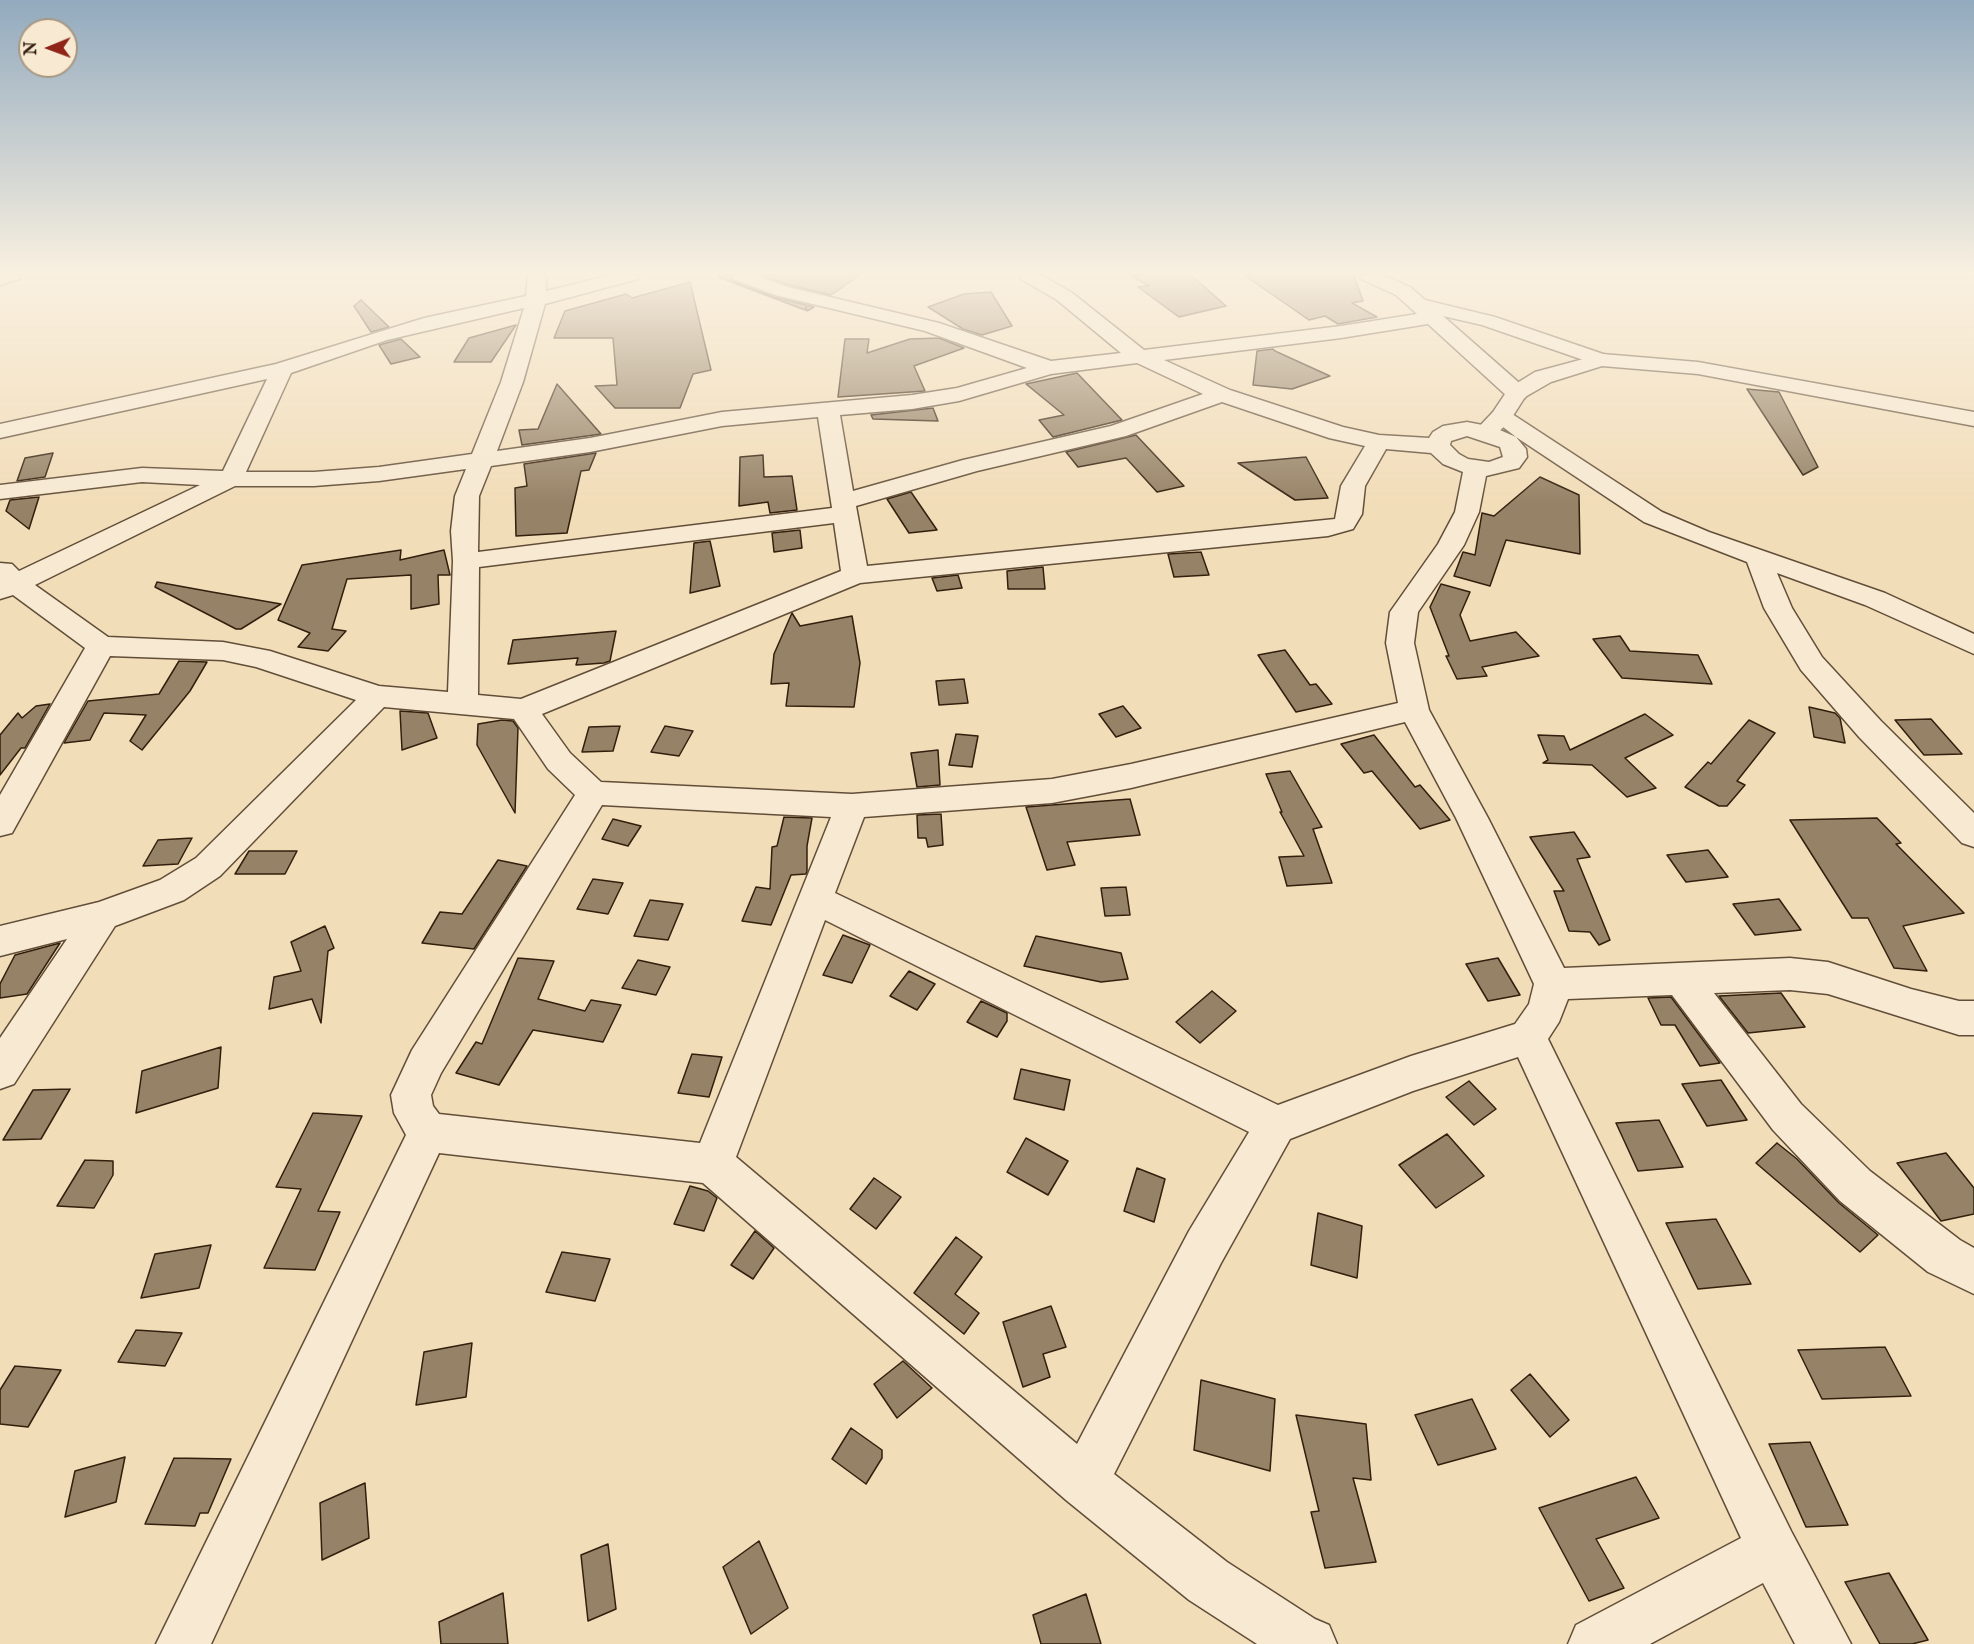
<!DOCTYPE html>
<style>
body{margin:0}
#map{position:relative;width:1974px;height:1644px;overflow:hidden;background:#f2ddb9;font-family:"IM FELL English",serif}
canvas{display:block}
.north{position:absolute;left:18px;top:18px;width:60px;height:60px;box-sizing:border-box;background:#f7e9d2;border:2px solid #a89883;border-radius:50%;rotate:269deg;font-size:16px;font-weight:700;line-height:24px;text-align:center;color:#321f0d}
.north::after{content:'';display:block;margin:auto;width:21px;height:27px;background:#8f2418;clip-path:polygon(50% 0,100% 100%,50% 72%,0 100%)}
</style>
<div id="map">
<canvas width="1974" height="1644"></canvas>
<div class="north">N</div>
</div>
<script>
const g = document.querySelector('canvas').getContext('2d');
g.lineJoin = 'round';
function fillPath(path, color) {
  g.fillStyle = color;
  g.fill(path, 'evenodd');
}
function shape(rows) {
  const path = new Path2D();
  for (const r of rows) {
    path.moveTo(r[0], r[1]);
    for (let i = 2; i < r.length; i += 2) path.lineTo(r[i], r[i + 1]);
  }
  return path;
}
function trace(path, color, width, dash) {
  g.strokeStyle = color;
  g.lineWidth = width;
  g.lineCap = dash ? 'butt' : 'round';
  g.setLineDash(dash || []);
  g.stroke(path);
}
const building = shape([
 [718,275,729,275,732,281,774,297,814,307,807,311,806,307,805,310,718,277,718,275],
 [761,275,860,275,831,295,789,285,761,275],
 [1130,275,1191,275,1226,306,1179,317,1138,287,1149,286,1130,275],
 [1244,275,1354,275,1363,301,1352,303,1377,317,1338,324,1325,316,1309,320,1244,275],
 [690,282,711,370,693,374,680,408,615,408,595,386,617,385,613,338,554,338,565,311,626,294,632,298,690,282],
 [991,292,1012,326,982,335,963,329,928,307,964,294,991,292],
 [361,300,389,327,371,332,354,306,361,300],
 [516,325,491,362,454,362,469,338,516,325],
 [939,338,964,348,914,366,925,391,838,397,845,339,869,339,867,353,910,339,939,338],
 [401,339,420,357,391,364,379,345,401,339],
 [1273,349,1275,351,1330,376,1292,389,1253,385,1257,351,1273,349],
 [1077,373,1122,420,1053,437,1039,420,1064,415,1026,384,1077,373],
 [557,384,601,434,522,445,519,430,538,429,557,384],
 [1747,389,1779,392,1818,467,1803,475,1747,389],
 [933,408,938,421,873,419,871,415,933,408],
 [1136,435,1184,486,1157,492,1126,458,1078,467,1066,452,1136,435],
 [53,453,45,477,17,481,25,458,53,453],
 [596,453,589,470,581,471,567,533,516,536,515,488,527,486,524,464,596,453],
 [763,455,764,477,792,476,797,510,770,513,768,502,739,506,740,457,763,455],
 [1306,457,1328,498,1295,500,1238,463,1306,457],
 [1540,477,1579,495,1580,554,1506,540,1490,586,1454,576,1463,552,1475,555,1482,513,1494,516,1540,477],
 [911,492,937,530,909,533,887,499,911,492],
 [39,497,29,529,6,511,10,500,39,497],
 [800,530,802,548,774,552,772,533,800,530],
 [710,541,720,586,690,593,694,543,710,541],
 [401,550,400,560,444,550,450,575,438,575,439,604,411,609,411,575,347,579,332,629,346,631,328,651,298,647,310,633,278,620,302,565,401,550],
 [1201,552,1209,575,1174,577,1168,554,1201,552],
 [1043,567,1045,589,1008,589,1007,571,1043,567],
 [958,575,962,588,937,591,932,578,958,575],
 [157,582,212,592,281,604,241,629,236,629,155,587,157,582],
 [1441,584,1470,592,1460,615,1470,641,1516,632,1539,656,1482,667,1487,676,1457,679,1446,656,1449,656,1430,607,1441,584],
 [792,613,800,626,852,616,860,663,854,707,786,706,789,683,771,684,774,654,792,613],
 [616,631,610,661,604,663,576,665,578,658,508,664,513,640,616,631],
 [1620,636,1630,651,1698,655,1712,684,1622,678,1593,639,1620,636],
 [1285,650,1310,685,1316,684,1332,704,1296,712,1258,655,1285,650],
 [179,661,207,662,190,691,142,750,130,741,146,715,104,713,90,740,64,743,88,701,159,694,179,661],
 [964,679,968,703,939,705,936,681,964,679],
 [50,704,25,748,21,748,0,775,0,735,18,713,22,718,36,706,50,704],
 [1123,706,1141,728,1116,737,1099,714,1123,706],
 [1809,707,1835,713,1840,718,1845,743,1814,737,1809,707],
 [400,711,428,713,437,738,402,750,400,711],
 [1645,714,1673,735,1625,758,1656,788,1627,797,1592,765,1543,763,1548,760,1538,735,1564,736,1570,750,1645,714],
 [1931,719,1962,754,1924,755,1895,720,1931,719],
 [502,720,513,721,518,728,515,813,477,745,478,724,502,720],
 [1749,720,1775,733,1737,781,1745,785,1727,806,1719,806,1685,787,1708,762,1711,764,1749,720],
 [620,726,613,751,582,752,589,727,620,726],
 [665,726,693,731,679,756,651,752,665,726],
 [956,734,978,736,972,767,949,765,956,734],
 [1374,735,1415,787,1420,785,1450,820,1420,829,1372,771,1364,773,1341,744,1374,735],
 [938,750,940,785,917,787,911,753,938,750],
 [1290,771,1322,827,1313,829,1332,883,1287,886,1279,857,1304,856,1280,812,1282,812,1266,774,1290,771],
 [1130,799,1140,835,1067,842,1075,865,1047,870,1026,807,1130,799],
 [941,814,943,845,928,847,926,838,918,838,917,815,941,814],
 [784,817,812,818,807,846,807,871,806,874,791,875,771,925,742,921,756,887,770,889,772,847,777,846,784,817],
 [1877,818,1901,843,1896,844,1964,913,1903,926,1927,971,1894,968,1868,918,1852,918,1790,820,1877,818],
 [613,819,641,826,628,846,602,839,613,819],
 [1574,832,1590,857,1577,859,1610,940,1599,945,1590,932,1569,931,1554,891,1564,891,1530,837,1574,832],
 [192,838,178,864,143,866,158,840,192,838],
 [1708,850,1728,877,1686,882,1667,855,1708,850],
 [249,851,297,851,285,874,235,874,249,851],
 [498,860,527,866,474,949,422,943,440,912,462,914,498,860],
 [593,879,623,883,608,914,577,909,593,879],
 [1126,887,1130,915,1105,916,1101,888,1126,887],
 [1779,899,1801,930,1755,935,1733,904,1779,899],
 [650,900,683,904,668,940,634,936,650,900],
 [325,926,334,948,328,951,321,1023,312,999,269,1009,274,977,301,971,291,942,325,926],
 [843,935,870,945,852,983,823,975,843,935],
 [1036,936,1121,953,1128,979,1101,982,1024,966,1036,936],
 [60,943,27,994,0,998,0,984,15,955,60,943],
 [518,958,554,961,538,999,585,1011,591,1000,621,1005,603,1042,533,1030,499,1085,456,1073,476,1042,482,1044,518,958],
 [1498,958,1520,995,1488,1001,1466,964,1498,958],
 [638,960,670,967,656,995,622,988,638,960],
 [909,971,935,984,917,1010,890,996,909,971],
 [1212,991,1236,1011,1200,1043,1176,1022,1212,991],
 [1781,993,1805,1027,1748,1033,1719,996,1781,993],
 [1671,997,1720,1063,1700,1066,1675,1025,1661,1025,1648,998,1671,997],
 [981,1001,1007,1013,1007,1021,997,1037,967,1022,981,1001],
 [221,1047,218,1088,136,1113,142,1071,221,1047],
 [692,1054,722,1057,709,1097,678,1093,692,1054],
 [1021,1069,1070,1080,1064,1110,1014,1099,1021,1069],
 [1721,1080,1747,1120,1707,1126,1682,1084,1721,1080],
 [1469,1081,1496,1109,1474,1125,1446,1097,1469,1081],
 [70,1089,41,1139,3,1140,33,1090,70,1089],
 [313,1113,362,1116,318,1211,340,1212,315,1270,264,1268,301,1189,276,1187,313,1113],
 [1659,1120,1683,1167,1638,1171,1616,1123,1659,1120],
 [1447,1134,1484,1176,1436,1208,1399,1165,1447,1134],
 [1026,1138,1068,1161,1048,1195,1007,1172,1026,1138],
 [1777,1143,1797,1159,1839,1203,1878,1235,1860,1252,1756,1163,1777,1143],
 [1946,1153,1974,1188,1974,1214,1941,1221,1897,1163,1946,1153],
 [85,1160,113,1161,113,1175,94,1208,57,1206,85,1160],
 [1137,1168,1165,1179,1154,1222,1124,1211,1137,1168],
 [874,1178,901,1197,876,1229,850,1209,874,1178],
 [690,1186,708,1191,717,1198,704,1231,674,1224,690,1186],
 [1318,1213,1362,1226,1357,1278,1311,1265,1318,1213],
 [1716,1219,1751,1284,1698,1289,1666,1223,1716,1219],
 [755,1231,774,1248,753,1279,731,1265,755,1231],
 [956,1237,982,1257,955,1294,979,1313,964,1334,914,1293,956,1237],
 [211,1245,199,1288,141,1298,155,1254,211,1245],
 [562,1252,610,1259,595,1301,546,1292,562,1252],
 [1051,1306,1066,1347,1043,1354,1050,1377,1023,1387,1003,1322,1051,1306],
 [136,1330,182,1333,165,1366,118,1362,136,1330],
 [472,1343,466,1397,416,1405,424,1352,472,1343],
 [1885,1347,1911,1396,1822,1399,1798,1350,1885,1347],
 [903,1361,932,1388,897,1418,874,1384,903,1361],
 [15,1366,61,1370,28,1427,0,1424,0,1390,15,1366],
 [1530,1374,1569,1420,1550,1437,1511,1390,1530,1374],
 [1201,1380,1275,1399,1270,1471,1194,1450,1201,1380],
 [1472,1399,1496,1449,1438,1465,1415,1415,1472,1399],
 [1296,1415,1366,1424,1371,1480,1353,1478,1376,1562,1325,1568,1311,1512,1319,1511,1296,1415],
 [851,1428,882,1450,882,1458,866,1484,832,1459,851,1428],
 [1810,1442,1848,1525,1806,1527,1769,1444,1810,1442],
 [125,1457,116,1502,65,1517,75,1471,125,1457],
 [174,1458,231,1459,208,1513,200,1513,195,1526,145,1524,174,1458],
 [1636,1477,1659,1518,1596,1539,1624,1588,1589,1601,1539,1508,1636,1477],
 [365,1483,369,1538,322,1560,320,1503,365,1483],
 [759,1541,788,1608,751,1634,723,1567,759,1541],
 [608,1544,616,1609,588,1621,581,1555,608,1544],
 [1889,1573,1928,1640,1912,1644,1880,1644,1845,1582,1889,1573],
 [503,1593,508,1644,441,1644,439,1622,503,1593],
 [1086,1594,1101,1644,1041,1644,1033,1615,1086,1594]
]);
fillPath(building, '#968266');
trace(building, '#321f0d', 1.5);
const minor = shape([
 [0,275,21,275,19,279,0,285,0,275],
 [528,275,546,275,546,291,611,275,640,275,638,279,545,304,523,382,497,451,590,438,722,412,912,395,957,388,1027,368,925,331,775,295,733,279,731,275,756,275,788,287,939,323,1051,361,1121,353,1057,300,1021,279,1019,275,1041,275,1071,292,1144,350,1341,326,1417,314,1396,295,1361,279,1359,275,1382,275,1410,287,1425,300,1495,317,1609,356,1612,360,1609,364,1595,364,1482,325,1443,316,1525,388,1528,393,1525,398,1509,398,1428,324,1341,338,1164,360,1230,390,1343,427,1379,435,1429,438,1433,432,1443,426,1467,422,1493,427,1516,437,1490,417,1493,412,1509,412,1662,512,1709,532,1885,593,1974,634,1974,654,1865,605,1777,573,1792,608,1822,657,1881,721,1974,813,1974,847,1962,843,1859,737,1801,670,1764,608,1747,562,1644,522,1516,437,1526,449,1527,457,1519,468,1486,476,1479,512,1464,545,1418,612,1414,643,1429,710,1488,818,1564,968,1790,958,1828,962,1911,989,1959,1001,1974,1001,1974,1035,1959,1035,1828,994,1790,990,1714,993,1801,1104,1870,1171,1960,1240,1974,1248,1974,1294,1928,1272,1840,1201,1773,1130,1672,995,1568,999,1559,1022,1548,1039,1791,1531,1851,1644,1795,1644,1763,1583,1650,1644,1568,1644,1576,1625,1741,1538,1518,1057,1413,1091,1290,1139,1221,1263,1114,1474,1227,1562,1315,1619,1329,1625,1337,1644,1257,1644,1189,1600,1066,1500,703,1183,439,1153,211,1644,156,1644,406,1135,394,1113,391,1095,412,1050,575,795,548,769,514,719,384,707,220,876,184,900,115,926,14,1084,0,1089,0,1038,67,939,0,956,0,926,99,902,160,880,196,858,356,700,256,667,223,660,110,656,12,833,0,836,0,795,85,648,13,595,0,599,0,563,12,564,19,571,200,485,142,482,0,499,0,485,142,468,223,471,267,379,0,438,0,424,276,364,424,318,526,296,528,275],
 [524,308,501,382,472,454,379,467,314,472,246,472,291,373,387,340,524,308],
 [1137,363,1203,394,1111,426,963,460,853,491,840,415,912,409,959,401,1051,374,1137,363],
 [1222,402,1329,438,1365,446,1341,486,1335,519,867,566,856,506,977,471,1126,436,1222,402],
 [818,417,832,508,478,552,479,496,491,466,590,452,722,426,818,417],
 [1467,436,1500,447,1503,457,1489,462,1468,459,1459,454,1450,445,1451,441,1467,436],
 [1386,449,1431,453,1443,464,1463,472,1455,512,1438,544,1390,612,1386,643,1398,703,1131,764,1052,779,852,794,601,782,570,753,542,714,860,583,1328,536,1353,529,1362,514,1365,486,1386,449],
 [466,469,455,496,451,531,453,561,448,692,379,686,270,651,223,642,108,637,35,585,235,486,314,486,379,481,466,469],
 [834,523,841,571,521,699,478,695,479,567,834,523],
 [1405,722,1456,818,1534,984,1529,1004,1515,1024,1411,1056,1278,1105,835,893,864,817,1052,803,1131,788,1405,722],
 [602,805,831,817,700,1143,439,1114,433,1106,431,1095,441,1073,602,805],
 [825,920,1249,1132,1189,1231,1077,1444,736,1157,825,920]
]);
const tertiary = shape([
 [1602,354,1698,362,1974,412,1974,426,1698,374,1602,366,1551,382,1525,397,1509,422,1493,437,1485,439,1477,437,1474,432,1493,412,1509,388,1535,372,1602,354]
]);
trace(minor, '#624e38', 3);
trace(tertiary, '#624e38', 3);
fillPath(minor, '#f7e9d2');
fillPath(tertiary, '#f7e9d2');
const sky = g.createLinearGradient(0, 0, 0, 505);
sky.addColorStop(0, '#92aabe');
sky.addColorStop(0.54, '#f9f0e0');
sky.addColorStop(1, '#f9f0e000');
g.fillStyle = sky;
g.fillRect(0, 0, 1974, 505);
</script>
